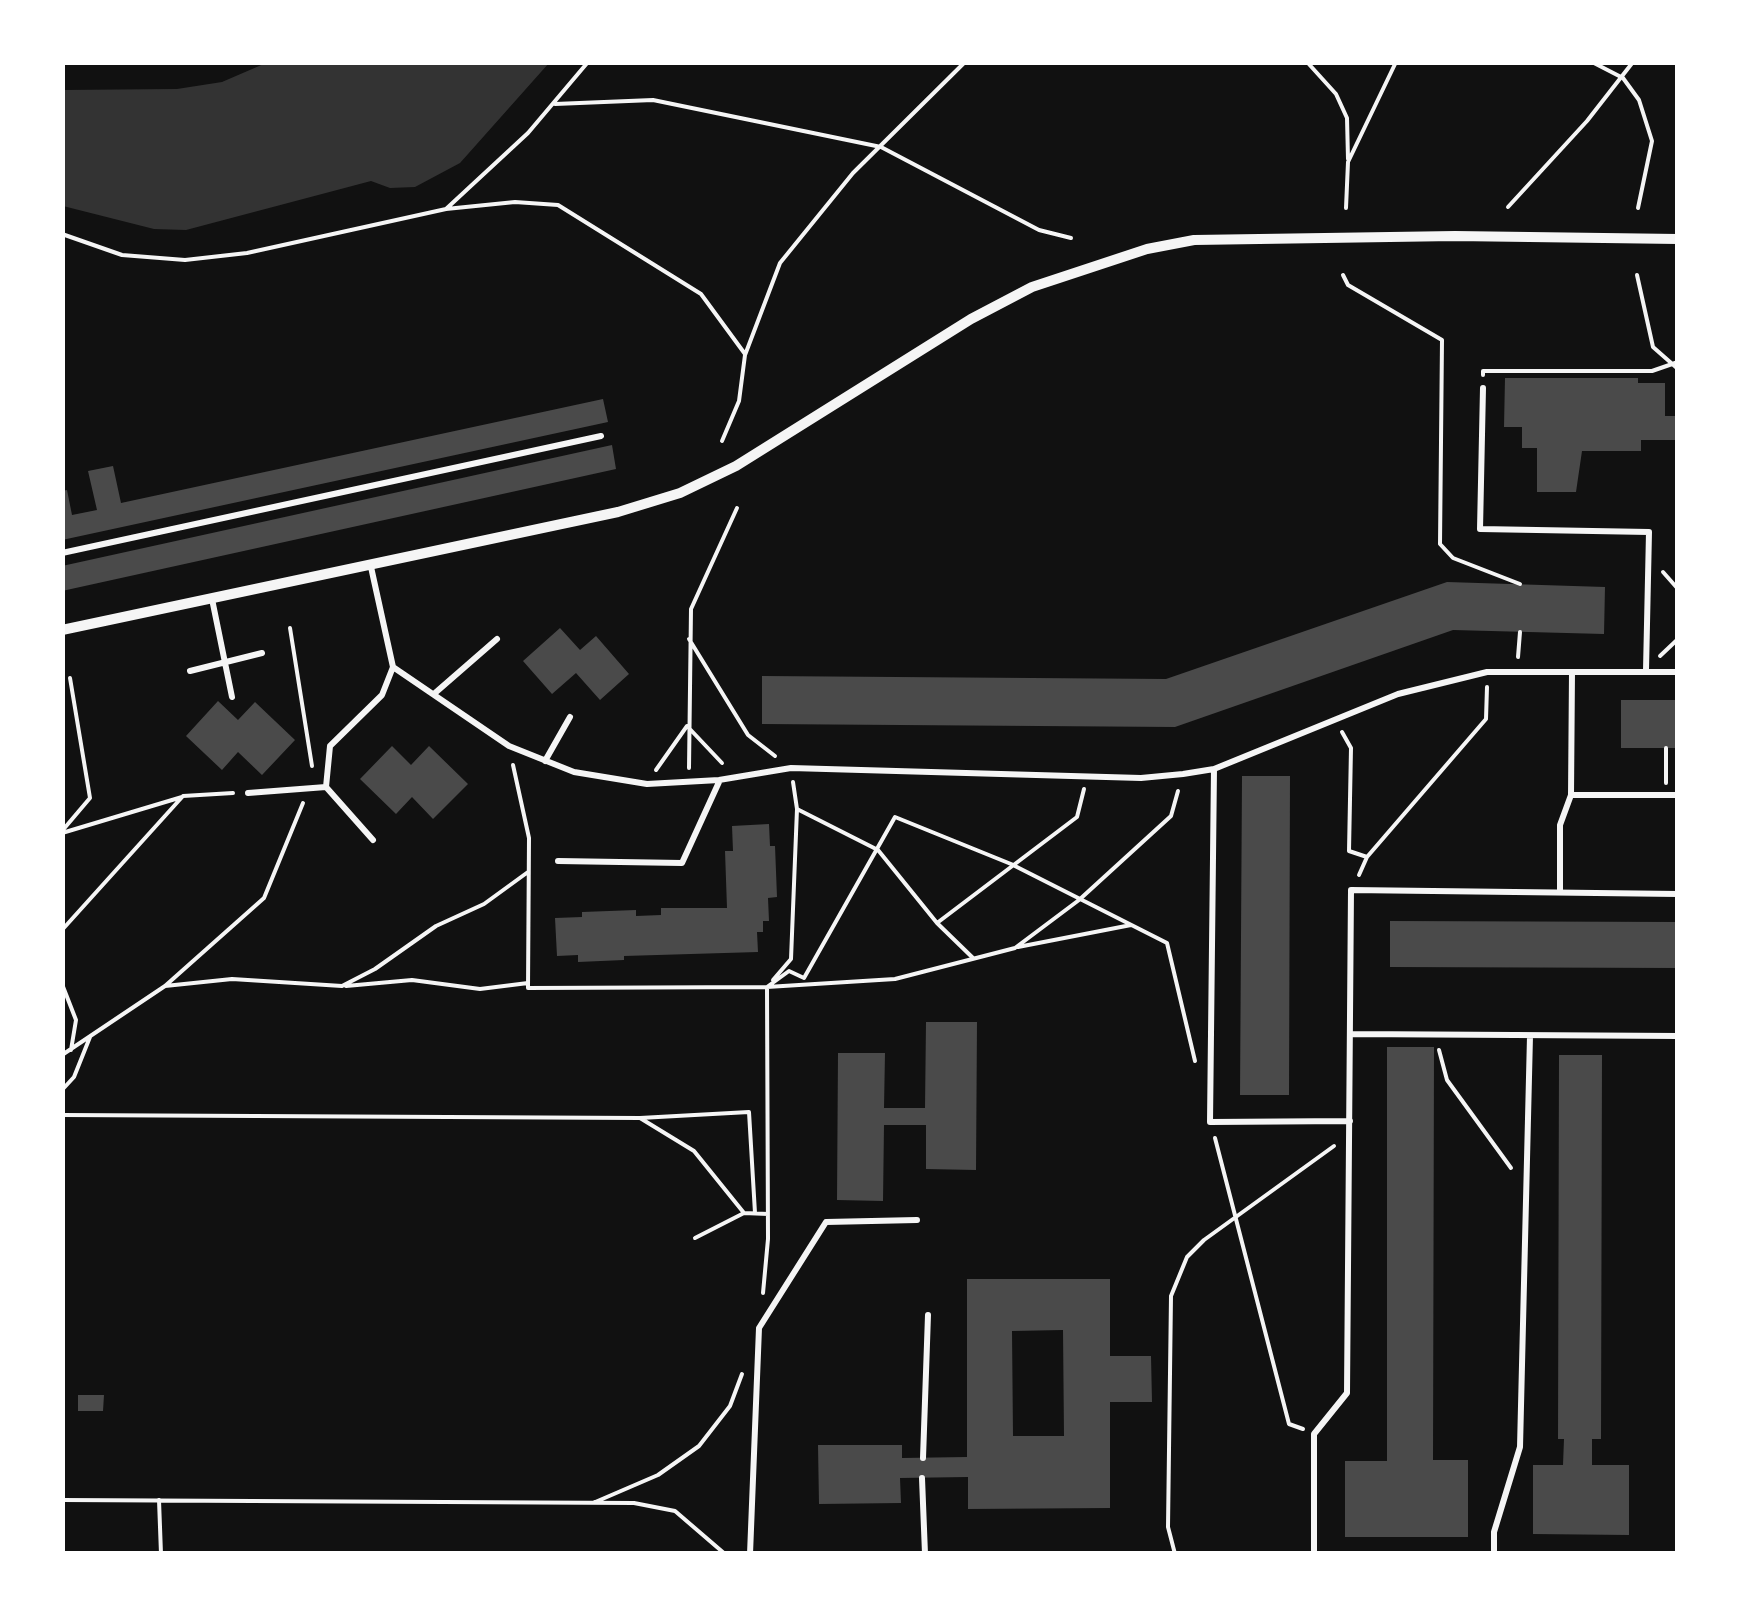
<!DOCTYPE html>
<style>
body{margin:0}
#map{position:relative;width:1740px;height:1616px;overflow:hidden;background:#111;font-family:"Noto Sans",sans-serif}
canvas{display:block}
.frame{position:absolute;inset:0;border:65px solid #fff;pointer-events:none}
</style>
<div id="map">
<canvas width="1740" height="1616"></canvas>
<div class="frame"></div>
</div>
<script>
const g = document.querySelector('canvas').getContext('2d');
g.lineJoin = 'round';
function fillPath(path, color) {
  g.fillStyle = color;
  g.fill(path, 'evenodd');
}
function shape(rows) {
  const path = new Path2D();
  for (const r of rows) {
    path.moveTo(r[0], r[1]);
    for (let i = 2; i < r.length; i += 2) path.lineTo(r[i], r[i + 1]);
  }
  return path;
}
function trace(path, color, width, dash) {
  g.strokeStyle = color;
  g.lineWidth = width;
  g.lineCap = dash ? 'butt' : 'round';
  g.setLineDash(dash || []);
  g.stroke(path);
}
fillPath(shape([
 [266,63,266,62,549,63,460,163,415,187,390,188,371,181,186,230,154,229,63,206,63,90,177,89,222,82]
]), '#333');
fillPath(shape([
 [1505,378,1638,378,1638,383,1665,383,1665,416,1678,416,1678,440,1641,440,1641,451,1582,451,1576,492,1537,492,1537,448,1522,448,1522,427,1504,427],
 [603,399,608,422,62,540,62,491,67,490,72,515,97,510,88,471,113,466,121,503],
 [612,445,616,469,62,591,62,566],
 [1447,582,1605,587,1604,634,1453,630,1175,727,762,724,762,676,1166,679],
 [560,628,580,650,596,636,629,674,600,700,576,673,552,694,523,661],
 [1621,700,1678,700,1678,748,1621,748],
 [218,701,238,720,255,702,295,740,262,775,238,752,222,770,186,736],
 [392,746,411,765,429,746,468,784,433,819,412,797,396,814,360,779],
 [1242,776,1290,776,1289,1095,1240,1095],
 [769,824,770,846,775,846,777,897,768,898,769,921,763,921,763,932,757,932,758,952,624,956,624,960,578,962,578,955,557,956,555,918,582,917,582,912,636,910,636,916,661,915,661,908,727,908,725,851,733,851,732,826],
 [1390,921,1678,922,1678,968,1390,967],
 [926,1022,977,1022,976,1170,926,1169,926,1125,884,1125,883,1201,837,1200,838,1053,885,1053,884,1108,925,1108],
 [1387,1047,1434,1047,1433,1460,1468,1460,1468,1537,1345,1537,1345,1461,1387,1461],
 [1559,1055,1602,1055,1601,1439,1592,1439,1592,1465,1629,1465,1629,1535,1533,1534,1533,1465,1563,1465,1564,1439,1558,1439],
 [967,1279,1110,1279,1110,1356,1151,1356,1152,1402,1110,1402,1110,1508,968,1509,968,1477,900,1478,901,1503,819,1504,818,1445,902,1445,902,1458,967,1457],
 [1063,1330,1064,1436,1013,1436,1012,1331],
 [78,1395,104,1395,103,1411,78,1411]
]), '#4a4a4a');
trace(shape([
 [1307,62,1336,94,1347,118,1348,159],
 [1592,62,1623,78,1639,100,1652,141,1638,208],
 [555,104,653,100,881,147,1039,230,1071,238],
 [1508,207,1587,121,1633,62],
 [1346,208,1348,162,1396,62],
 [446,209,515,202,558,205,701,294,745,354],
 [62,234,122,255,185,260,247,253,446,209,528,133,588,62],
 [1343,275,1348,285,1442,340,1440,544,1453,558,1520,584],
 [1637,275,1653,347,1678,369],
 [1483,375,1483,371,1652,371,1678,362],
 [722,441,739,401,745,355,780,263,853,173,965,62],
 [1663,572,1678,589],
 [290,628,312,766],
 [689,639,748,735,775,756],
 [1660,656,1678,639],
 [1518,657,1520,632],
 [1342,732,1351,748,1349,851,1367,857,1486,719,1487,687],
 [1666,748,1666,783],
 [513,765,529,838,528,988,767,987,895,979,1015,948,1079,900,1171,816,1178,791],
 [689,768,691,609,737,508],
 [656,770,687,726,722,763],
 [797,809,878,850,937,923,973,958],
 [62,831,90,798,70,678],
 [62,833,182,797],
 [1359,875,1367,857],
 [937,923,1077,817,1084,789],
 [62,930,183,796,233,793],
 [1018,947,1131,925],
 [773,980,791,959,797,809,793,782],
 [62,984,76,1020,71,1050],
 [165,986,264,898,303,803],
 [346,986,412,980,480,989,528,983],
 [767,987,789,971,804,978,895,817,1011,864,1167,943,1195,1061],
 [1439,1050,1447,1080,1511,1168],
 [62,1055,165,986,232,979,342,986,375,969,436,926,484,904,528,872],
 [62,1090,74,1077,90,1037],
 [62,1115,640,1118],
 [1215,1138,1289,1424,1303,1429],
 [744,1213,694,1151,640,1118,749,1112,755,1213],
 [695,1238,744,1213,768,1214],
 [763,1293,768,1239,767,988],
 [62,1500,634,1503,675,1511,725,1554],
 [159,1500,161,1554],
 [593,1503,658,1475,699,1446,730,1406,742,1374],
 [1175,1554,1168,1527,1171,1296,1187,1257,1204,1240,1334,1146]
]), '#f5f5f5', 4);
trace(shape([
 [1483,388,1480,529,1649,532,1646,670],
 [62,553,601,436],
 [371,567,393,667,382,695,330,746,326,787,373,840],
 [212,599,232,697],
 [393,667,509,746,574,772,647,784,719,780,791,768,1141,778,1183,774,1214,769,1398,694,1487,672,1678,672],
 [190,671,262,653],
 [435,693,497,639],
 [545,761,570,717],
 [1214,769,1210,1122,1350,1121],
 [248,793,326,787],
 [1571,795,1678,795],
 [558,861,682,863,719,782],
 [1560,892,1560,825,1571,795,1572,672],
 [1351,1034,1678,1036],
 [923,1458,928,1315],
 [922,1478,925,1554],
 [750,1554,759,1328,826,1222,917,1220],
 [1314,1554,1314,1434,1347,1393,1351,890,1678,894],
 [1494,1554,1494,1532,1520,1447,1530,1036]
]), '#f5f5f5', 6);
trace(shape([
 [62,630,618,512,680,493,736,466,971,319,1032,287,1147,249,1194,240,1455,236,1678,239]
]), '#f5f5f5', 10);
</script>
